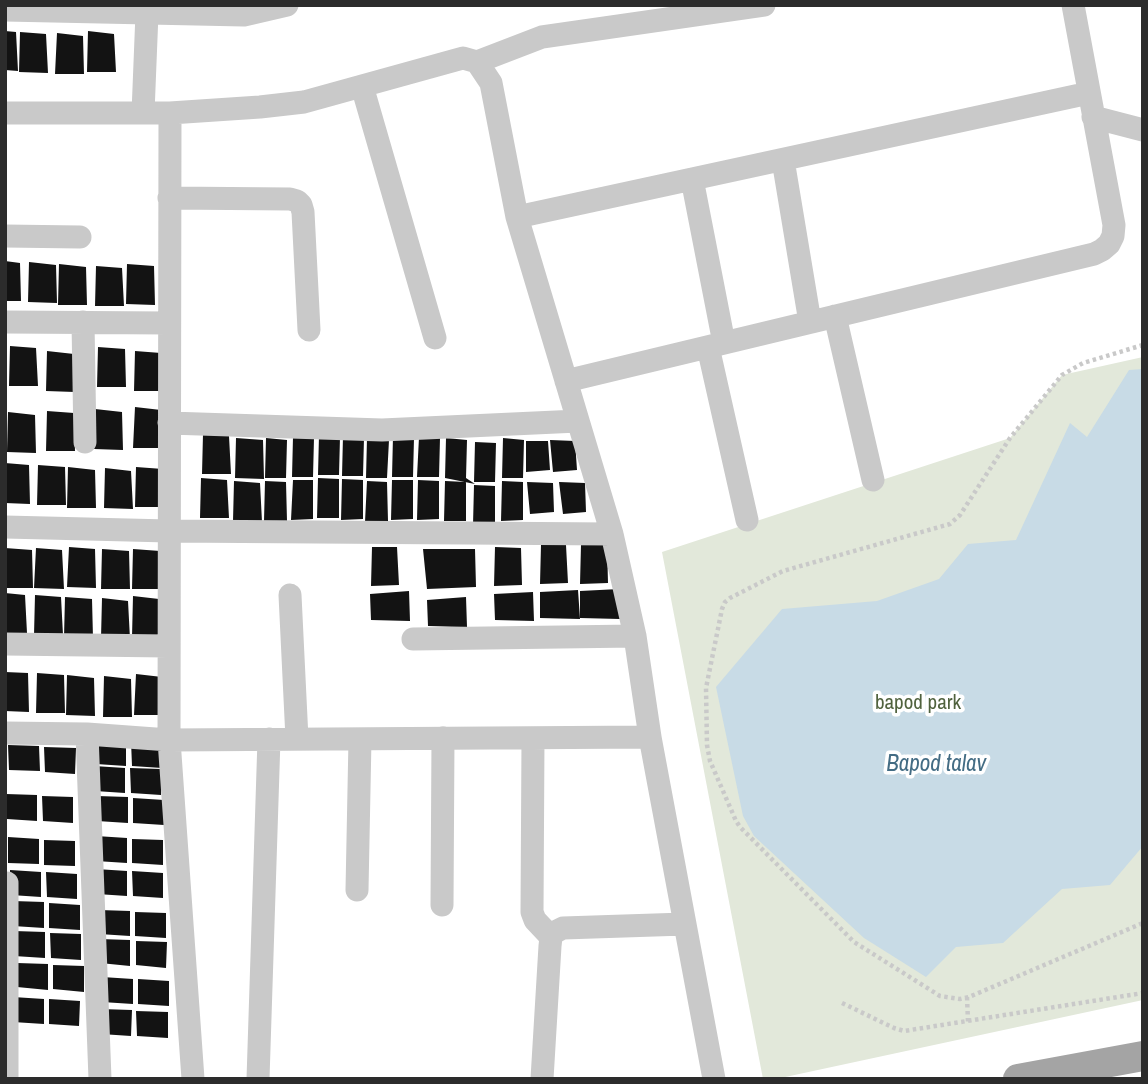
<!DOCTYPE html>
<style>
body{margin:0}
#map{position:relative;width:1148px;height:1084px;overflow:hidden;background:#fff;font-family:"Archivo Narrow",sans-serif}
canvas{display:block}
.frame{position:absolute;inset:0;border:7px solid #2c2c2c;pointer-events:none}
</style>
<div id="map">
<canvas width="1148" height="1084"></canvas>
<div class="frame"></div>
</div>
<script>
const g = document.querySelector('canvas').getContext('2d');
g.lineJoin = 'round';
function fillPath(path, color) {
  g.fillStyle = color;
  g.fill(path, 'evenodd');
}
function shape(rows) {
  const path = new Path2D();
  for (const r of rows) {
    path.moveTo(r[0], r[1]);
    for (let i = 2; i < r.length; i += 2) path.lineTo(r[i], r[i + 1]);
  }
  return path;
}
function trace(path, color, width, dash) {
  g.strokeStyle = color;
  g.lineWidth = width;
  g.lineCap = dash ? 'butt' : 'round';
  g.setLineDash(dash || []);
  g.stroke(path);
}
function label(font, color, halo, rows, align = 'center') {
  g.font = font + ' "Archivo Narrow",sans-serif';
  g.lineWidth = 7;
  g.setLineDash([]);
  g.textBaseline = 'middle';
  g.strokeStyle = halo;
  g.fillStyle = color;
  for (const [text, x, y, turn = 0] of rows) {
    g.save();
    g.translate(x, y);
    g.rotate((+turn || 0) * Math.PI / 180);
    g.textAlign = isNaN(turn) ? turn : align;
    if (halo) g.strokeText(text, 0, 0);
    g.fillText(text, 0, 0);
    g.restore();
  }
}
fillPath(shape([
 [1143,357,1143,1000,776,1079,763,1079,662,552,1010,438,1062,375]
]), '#e2e8da');
fillPath(shape([
 [1143,369,1143,846,1110,885,1062,889,1003,943,956,947,926,977,864,938,754,836,743,816,716,687,782,609,877,601,939,579,968,544,1016,540,1070,423,1087,437,1129,370]
]), '#c8dbe6');
fillPath(shape([
 [5,31,16,32,18,71,5,70],
 [88,31,114,34,116,72,87,72],
 [20,32,46,34,48,73,19,72],
 [57,33,83,36,84,74,55,74],
 [5,261,20,263,21,301,5,301],
 [29,262,56,265,57,303,28,302],
 [59,264,86,267,87,305,58,305],
 [127,264,154,266,155,305,126,304],
 [96,266,122,268,124,306,95,306],
 [10,346,36,348,38,386,9,386],
 [98,347,125,349,126,387,97,387],
 [47,351,74,354,75,392,46,391],
 [135,351,161,353,163,391,134,391],
 [135,407,161,410,162,448,133,448],
 [95,409,122,412,123,450,94,449],
 [47,411,74,413,75,451,46,451],
 [8,412,35,415,36,453,7,452],
 [203,434,229,436,231,474,202,474],
 [319,435,340,437,339,475,318,475],
 [343,436,364,438,363,476,342,476],
 [393,436,414,438,413,477,392,477],
 [293,437,314,438,313,477,292,477],
 [419,437,440,438,439,477,417,477],
 [236,438,263,440,264,479,235,478],
 [266,438,287,440,286,478,265,478],
 [367,438,389,440,387,478,366,478],
 [446,438,467,440,466,478,475,484,445,478],
 [503,438,524,440,523,478,502,478],
 [550,440,575,441,577,470,553,472],
 [526,441,548,441,550,470,526,472],
 [475,442,496,443,495,482,474,482],
 [5,463,29,465,30,504,5,503],
 [38,465,65,467,66,505,37,505],
 [68,467,95,470,96,508,67,508],
 [136,467,163,469,164,507,135,507],
 [105,468,131,471,133,509,104,508],
 [201,478,227,480,229,518,200,518],
 [318,478,339,479,339,518,317,518],
 [342,479,363,480,363,519,341,520],
 [293,480,313,480,313,519,291,520],
 [392,480,413,480,413,519,391,520],
 [418,480,439,481,439,519,417,520],
 [234,481,260,483,262,522,233,521],
 [265,481,286,482,287,521,264,521],
 [367,481,387,482,388,521,365,522],
 [445,481,466,482,466,521,444,521],
 [502,481,523,482,523,520,501,521],
 [527,482,553,483,554,512,530,514],
 [559,482,585,483,586,512,563,514],
 [474,485,495,486,495,524,473,525],
 [541,545,566,545,568,583,540,584],
 [581,545,607,545,608,583,580,584],
 [69,547,95,549,96,588,67,587],
 [372,547,397,547,399,585,371,586],
 [495,547,521,548,522,585,494,586],
 [5,548,32,550,33,588,5,588],
 [36,548,62,550,64,589,34,588],
 [102,549,129,551,130,589,101,589],
 [133,549,160,551,161,589,132,589],
 [423,549,475,549,476,587,427,589],
 [619,589,620,619,580,618,580,591],
 [578,590,580,619,540,618,540,592],
 [409,591,410,621,371,620,370,594],
 [533,592,534,621,495,620,494,594],
 [5,593,25,595,27,633,5,633],
 [35,595,61,597,63,635,34,635],
 [133,596,159,599,161,637,132,637],
 [65,597,92,599,93,638,64,637],
 [466,597,467,627,428,626,427,600],
 [102,598,128,601,130,639,101,638],
 [5,672,28,673,29,712,5,711],
 [37,673,64,675,65,713,36,713],
 [136,674,162,677,163,715,134,715],
 [67,675,94,678,95,716,66,715],
 [104,676,131,679,132,717,103,717],
 [95,739,126,740,126,766,96,764],
 [131,741,162,742,162,768,132,766],
 [8,745,39,746,40,771,9,770],
 [44,747,76,748,75,774,45,772],
 [94,766,125,768,125,793,95,791],
 [130,768,161,769,161,795,131,793],
 [6,794,37,795,37,821,7,819],
 [42,796,73,797,73,823,43,821],
 [97,796,128,797,128,823,97,821],
 [133,798,164,800,164,825,133,823],
 [96,836,127,838,127,863,96,861],
 [8,837,39,839,39,864,8,863],
 [132,839,163,840,163,865,132,863],
 [44,840,75,841,75,866,44,865],
 [96,869,127,871,127,896,97,894],
 [10,870,41,872,41,897,11,895],
 [132,871,163,873,163,898,133,896],
 [46,872,77,874,77,899,47,897],
 [13,901,44,902,44,928,13,926],
 [49,903,80,905,80,930,49,928],
 [99,910,130,911,130,936,99,934],
 [135,912,166,913,166,938,135,936],
 [14,931,45,932,45,958,14,956],
 [50,933,81,934,81,960,51,958],
 [99,939,130,940,130,966,100,963],
 [136,941,167,942,166,968,136,965],
 [17,963,48,964,48,990,17,987],
 [53,965,84,966,84,992,53,989],
 [102,977,133,979,133,1004,102,1002],
 [138,979,169,981,169,1006,138,1004],
 [13,997,44,999,44,1024,13,1022],
 [49,999,80,1001,79,1026,49,1024],
 [100,1009,132,1010,131,1036,101,1034],
 [136,1011,168,1012,168,1038,137,1036]
]), '#131313');
trace(shape([
 [1143,345,1083,363,1062,375,1010,438,960,515,950,524,783,571,730,598,725,602,722,609,706,688,707,745,710,761,736,821,740,827,854,942,940,996,960,999,969,997,1143,923],
 [967,997,968,1022],
 [842,1003,894,1028,904,1031,1143,993]
]), '#c9c9c9', 4.5, [3.5, 3.5]);
trace(shape([
 [5,10,244,15,287,5],
 [477,62,542,37,764,5],
 [362,86,435,338],
 [5,113,170,113,260,107,304,102,463,58,477,62,491,83,517,217,612,534,635,636,650,737,714,1079],
 [143,113,147,13],
 [170,113,169,740,193,1079],
 [1093,117,1143,130],
 [783,160,810,322],
 [692,179,724,343],
 [169,198,290,199,297,201,301,205,303,212,309,330],
 [517,217,1089,93],
 [5,236,80,237],
 [835,316,873,480],
 [5,322,169,323],
 [83,322,85,442],
 [708,347,747,520],
 [566,381,1094,254,1102,250,1109,244,1113,236,1114,225,1073,5],
 [169,423,382,430,578,421],
 [5,527,169,531,612,534],
 [290,595,297,739],
 [413,639,635,636],
 [5,644,168,646],
 [5,733,87,734,169,740,650,737],
 [87,734,100,1079],
 [533,738,532,912,535,920,551,937],
 [7,883,7,1079],
 [357,890,360,739],
 [442,905,443,738],
 [258,1079,269,739],
 [542,1079,550,946,551,937,555,932,563,928,685,924]
]), '#c9c9c9', 23);
trace(shape([
 [1018,1079,1143,1056]
]), '#a4a4a4', 30);
label('21px', '#50623e', '#fff', [
 ["bapod park",918,703]
]);
label('italic 23px', '#436c84', '#fff', [
 ["Bapod talav",936,765]
]);
</script>
